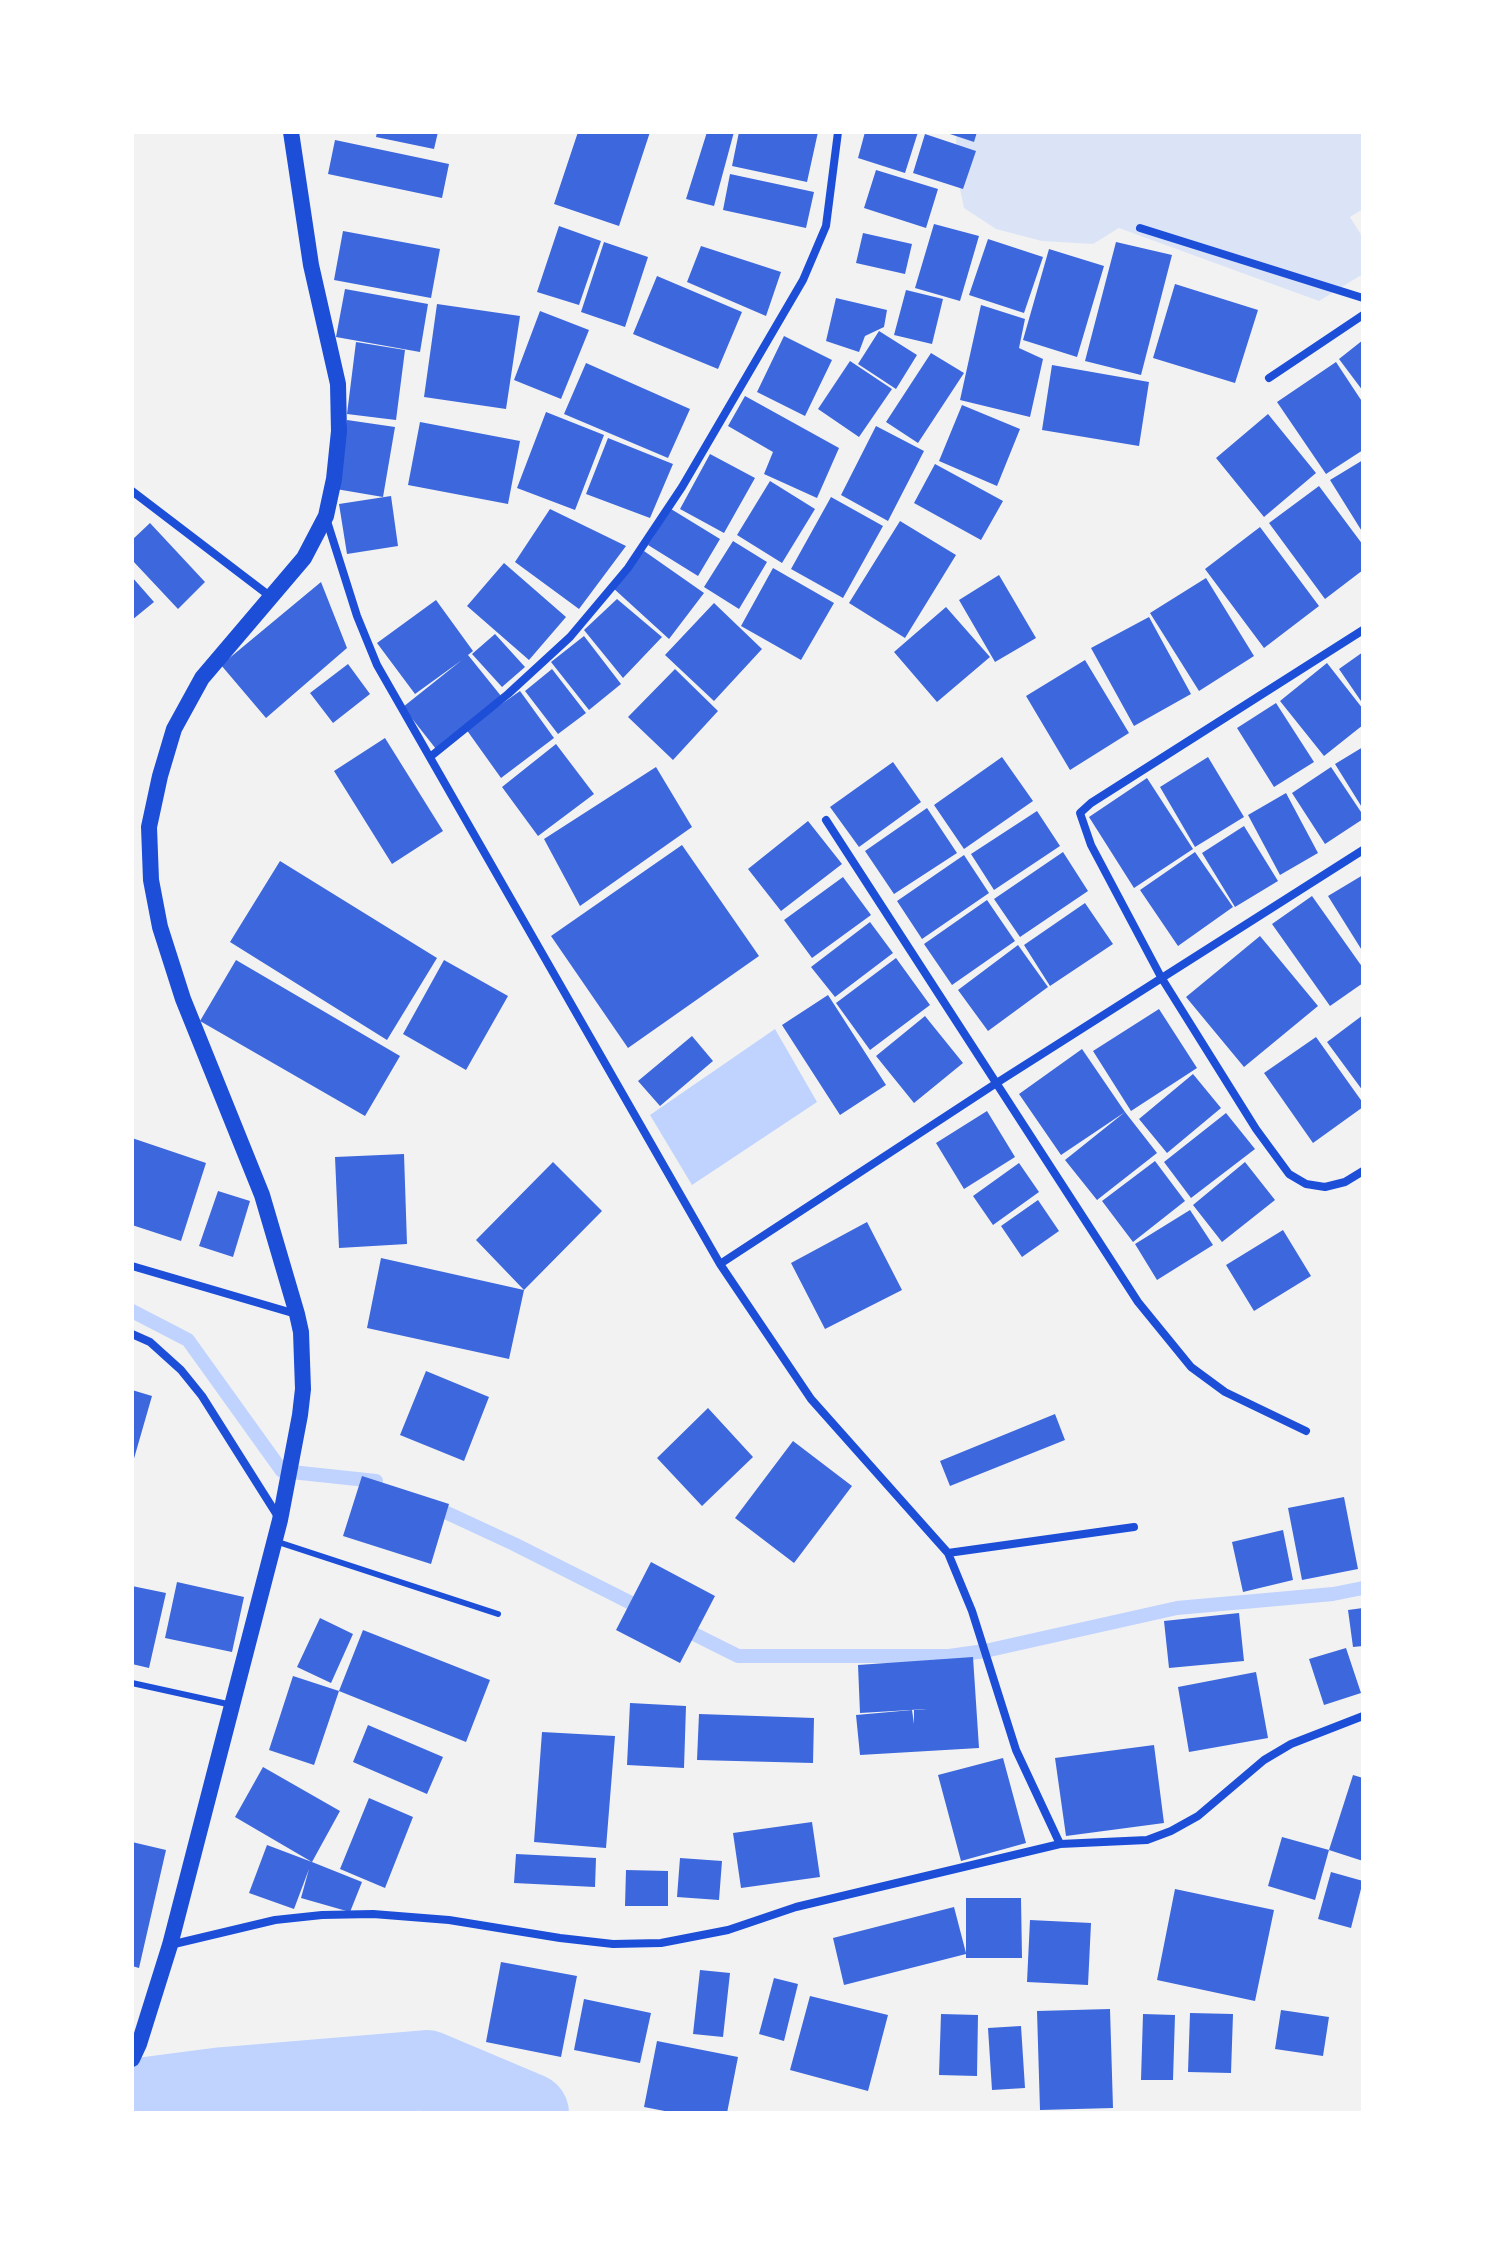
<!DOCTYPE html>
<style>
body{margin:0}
#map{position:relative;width:1495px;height:2245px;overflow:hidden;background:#f2f2f2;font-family:"Exo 2",sans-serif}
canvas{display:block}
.frame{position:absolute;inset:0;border:134px solid #fff;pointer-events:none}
</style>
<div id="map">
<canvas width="1495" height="2245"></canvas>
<div class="frame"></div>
</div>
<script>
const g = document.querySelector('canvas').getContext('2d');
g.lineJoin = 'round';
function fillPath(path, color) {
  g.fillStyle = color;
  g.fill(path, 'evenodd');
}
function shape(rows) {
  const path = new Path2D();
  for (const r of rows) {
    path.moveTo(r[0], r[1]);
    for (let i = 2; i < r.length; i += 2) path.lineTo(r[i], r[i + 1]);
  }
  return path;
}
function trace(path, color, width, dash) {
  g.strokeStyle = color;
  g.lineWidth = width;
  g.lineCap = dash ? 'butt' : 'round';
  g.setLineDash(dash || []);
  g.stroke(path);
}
fillPath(shape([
 [956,132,1363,132,1363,209,1350,217,1363,238,1363,274,1319,301,1119,228,1093,244,1042,241,996,229,964,208,957,175]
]), '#dbe4f7');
fillPath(shape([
 [775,1029,817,1102,692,1185,650,1115]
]), '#bfd3fe');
trace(shape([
 [132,1311,188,1340,282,1471,376,1481],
 [432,1506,514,1544,647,1611],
 [680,1627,738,1656,949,1656,985,1651,1177,1608,1333,1594,1363,1588]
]), '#bfd3fe', 14);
trace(shape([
 [132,2099,224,2087,427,2070,529,2113]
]), '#bfd3fe', 80);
fillPath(shape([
 [377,132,438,132,434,149,376,137],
 [578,132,650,132,619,226,554,204],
 [707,132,734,132,714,206,686,199],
 [739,132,818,132,807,182,732,166],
 [865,132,918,132,905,173,858,158],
 [944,132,977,132,974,142],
 [925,134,976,151,963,189,913,173],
 [335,140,449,164,442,198,328,174],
 [876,170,938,189,926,228,864,208],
 [730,174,814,192,806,228,723,210],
 [934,224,979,236,960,301,915,288],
 [559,226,601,241,579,305,537,292],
 [343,231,440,249,431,298,334,280],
 [863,233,912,244,905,274,856,263],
 [988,239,1043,257,1024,313,969,295],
 [604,242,648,257,625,327,581,312],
 [1116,242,1172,255,1141,375,1085,361],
 [701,246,781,272,766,316,687,282],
 [1049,249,1104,266,1077,357,1023,340],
 [657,276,742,312,718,369,633,334],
 [1175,284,1258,310,1235,383,1153,358],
 [345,289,428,304,420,352,336,337],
 [906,290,943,299,932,344,894,335],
 [836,298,887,310,884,327,865,336,859,352,826,341],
 [437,304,520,316,506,409,424,397],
 [981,305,1025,319,1019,348,1043,359,1030,417,960,400],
 [540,311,589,330,561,399,514,380],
 [879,331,917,355,896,389,858,364],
 [784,336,832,360,805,416,757,392],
 [1363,340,1363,391,1339,359],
 [356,342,405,350,396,420,347,414],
 [931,353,964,373,918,443,886,422],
 [850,361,892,389,859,437,818,409],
 [1336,362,1363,403,1363,450,1326,474,1277,402],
 [586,363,690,409,668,458,564,414],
 [1052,365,1149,382,1139,446,1042,430],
 [745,396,839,448,817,498,764,474,773,452,728,426],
 [962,405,1020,429,997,486,939,461],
 [546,412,604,435,575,510,517,488],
 [1268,414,1316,473,1264,517,1216,458],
 [347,420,395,427,383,497,336,489],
 [420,422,520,441,508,504,408,485],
 [876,426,924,451,888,521,841,495],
 [608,438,673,464,650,518,586,494],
 [710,454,755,478,724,533,680,509],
 [1363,460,1363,533,1330,480],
 [935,464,1003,501,981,540,914,503],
 [770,481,815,509,782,563,737,535],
 [1319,486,1363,545,1363,570,1325,599,1269,523],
 [391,496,398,546,347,554,339,504],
 [831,497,883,526,843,598,791,569],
 [550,509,626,546,579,609,515,562],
 [671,509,720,539,698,576,648,545],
 [900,521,956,555,905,638,849,603],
 [150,523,205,582,178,609,132,560,132,540],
 [1260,527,1319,606,1264,648,1205,569],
 [733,541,767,562,739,609,704,587],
 [644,551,704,593,669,639,612,587],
 [504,563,566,617,529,660,467,606],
 [773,568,834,603,801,660,741,626],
 [999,575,1036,638,995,662,959,600],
 [132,577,154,602,132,620],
 [1206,578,1254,656,1199,691,1150,613],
 [321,582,347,648,266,718,221,665],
 [617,599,662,637,623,678,584,630],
 [436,600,473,651,468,655,501,696,436,749,403,707,462,660,415,694,377,643],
 [714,603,762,649,714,701,665,655],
 [946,607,990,657,937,702,894,652],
 [1149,617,1191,694,1134,726,1091,648],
 [495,634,525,667,502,687,472,654],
 [584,636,621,684,589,710,551,662],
 [1363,652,1363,704,1339,669],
 [1085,660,1129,733,1070,770,1026,696],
 [1327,663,1363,709,1363,725,1324,756,1280,701],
 [348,664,370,694,333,723,310,693],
 [552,669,586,713,558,734,525,691],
 [675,669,718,711,673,760,628,717],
 [520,691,554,738,501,778,466,729],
 [1276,703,1314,762,1274,787,1237,728],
 [385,738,443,831,392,864,334,771],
 [556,744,594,794,538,836,502,787],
 [1363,747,1363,809,1335,764],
 [1002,757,1033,801,964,849,934,805],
 [1208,757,1244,817,1195,847,1160,787],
 [893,762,921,802,859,847,830,807],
 [656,767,692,827,580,906,544,839],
 [1331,767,1363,815,1363,819,1325,844,1292,793],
 [1147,778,1193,849,1134,888,1089,817],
 [1286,793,1318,853,1280,875,1248,815],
 [927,808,957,853,894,894,865,851],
 [1037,811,1060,846,994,890,971,854],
 [808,821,842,864,781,911,748,869],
 [1244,826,1278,881,1235,907,1202,853],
 [682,845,759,956,628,1048,551,936],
 [1063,852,1088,891,1020,937,994,899],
 [1195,852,1233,907,1178,946,1140,890],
 [964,855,989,893,922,939,897,901],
 [280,861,437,958,387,1040,230,942],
 [1363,875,1363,952,1328,896],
 [843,877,871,915,812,958,784,920],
 [1312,896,1363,968,1363,983,1330,1006,1272,924],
 [987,900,1015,941,952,985,924,944],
 [1085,903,1113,944,1050,986,1024,945],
 [870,922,893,953,835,997,811,967],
 [1260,936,1318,1006,1244,1067,1186,997],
 [1018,945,1048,987,988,1031,958,990],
 [896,958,930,1005,870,1050,836,1003],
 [236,960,400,1056,365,1116,200,1021],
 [444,960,508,996,466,1070,403,1034],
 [828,995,886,1085,840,1115,782,1025],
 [1159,1009,1197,1068,1131,1111,1093,1051],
 [1363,1015,1363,1091,1327,1042],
 [925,1016,963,1063,914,1103,876,1056],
 [692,1036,713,1061,660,1106,638,1081],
 [1316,1037,1363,1103,1363,1107,1313,1143,1264,1073],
 [1082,1049,1125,1112,1061,1155,1019,1094],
 [1193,1074,1221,1108,1167,1153,1139,1119],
 [987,1111,1015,1157,964,1189,936,1143],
 [1125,1112,1157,1153,1097,1200,1065,1160],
 [1226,1113,1255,1149,1191,1198,1164,1162],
 [132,1138,206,1163,181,1241,132,1225],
 [404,1154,407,1244,339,1248,335,1157],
 [1155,1161,1185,1201,1133,1242,1102,1201],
 [553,1162,602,1211,524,1290,476,1240],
 [1245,1162,1275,1200,1222,1242,1193,1205],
 [1019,1163,1039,1192,993,1225,973,1196],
 [218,1191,250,1201,233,1257,199,1246],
 [1038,1200,1059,1231,1022,1257,1001,1226],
 [1190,1210,1213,1245,1157,1280,1135,1244],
 [867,1222,902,1290,825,1329,791,1263],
 [1283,1230,1311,1276,1254,1311,1226,1265],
 [381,1258,524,1290,509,1359,367,1328],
 [426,1371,489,1397,464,1461,400,1435],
 [132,1390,152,1396,133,1462,132,1462],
 [708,1408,753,1457,702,1506,657,1458],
 [1055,1414,1065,1440,950,1486,940,1461],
 [793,1441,852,1486,794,1563,735,1518],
 [362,1476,449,1504,431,1564,343,1536],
 [1344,1497,1358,1569,1302,1580,1288,1508],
 [1283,1530,1293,1580,1243,1592,1232,1542],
 [651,1562,715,1596,680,1663,616,1630],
 [177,1582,244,1597,232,1652,165,1638],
 [132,1586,166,1593,149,1668,132,1664],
 [1363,1608,1363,1646,1353,1647,1348,1610],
 [1239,1613,1244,1661,1169,1668,1164,1621],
 [320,1618,353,1634,331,1683,297,1667],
 [363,1630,490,1680,466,1742,339,1691,314,1765,269,1750,293,1676,339,1691],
 [1346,1648,1361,1693,1324,1705,1309,1659],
 [973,1657,979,1748,860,1755,856,1715,912,1710,914,1724,914,1710,927,1709,860,1713,858,1665],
 [1256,1672,1268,1738,1189,1752,1178,1687],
 [630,1703,686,1706,684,1768,627,1765],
 [699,1714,814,1718,813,1763,697,1760],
 [368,1725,443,1757,427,1794,353,1762],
 [542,1732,615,1736,606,1848,534,1842],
 [1154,1745,1164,1823,1066,1836,1055,1758],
 [1003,1758,1026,1843,961,1861,938,1775],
 [263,1767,340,1811,312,1862,362,1882,350,1912,301,1898,309,1869,294,1909,249,1893,267,1845,312,1862,235,1817],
 [1353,1775,1363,1778,1363,1861,1329,1850,1315,1900,1268,1886,1282,1837,1329,1850],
 [369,1798,413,1817,385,1888,340,1869],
 [812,1822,820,1877,741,1888,733,1833],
 [132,1842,166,1850,139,1968,132,1966],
 [516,1854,596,1858,595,1887,514,1883],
 [680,1858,722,1861,719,1900,677,1897],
 [626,1870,668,1871,668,1906,625,1906],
 [1331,1872,1363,1881,1351,1928,1318,1919],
 [1175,1889,1274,1910,1255,2001,1157,1980],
 [966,1898,1021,1898,1022,1958,966,1958,966,1954,844,1985,833,1938,954,1907,966,1953],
 [1030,1920,1091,1923,1088,1985,1027,1982],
 [501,1962,577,1976,561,2057,486,2042],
 [700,1970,730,1973,723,2037,693,2034],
 [774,1978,798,1984,784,2041,759,2034],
 [810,1996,888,2015,868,2091,790,2070],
 [584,1999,651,2013,640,2063,574,2050],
 [1110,2009,1113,2108,1040,2110,1037,2011],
 [1281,2010,1329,2017,1323,2056,1275,2049],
 [1190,2013,1233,2014,1231,2073,1188,2072],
 [941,2014,978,2015,977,2076,939,2075],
 [1143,2014,1175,2015,1173,2080,1141,2080],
 [1021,2026,1025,2088,992,2090,988,2028],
 [657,2041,738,2057,727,2113,675,2113,644,2107]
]), '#3d67dc');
trace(shape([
 [278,1542,498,1614],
 [132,1683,232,1705]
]), '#1d4ed8', 6);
trace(shape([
 [1140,228,1363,298],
 [1269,378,1363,315],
 [132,491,271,597],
 [326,518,357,616,377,665,720,1264,811,1399,948,1553,972,1611,1016,1750,1060,1844],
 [1363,630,1091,803,1080,813,1091,845,1161,977,1256,1129,1289,1174,1306,1184,1325,1187,1345,1182,1363,1171],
 [430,757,508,694,570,637,628,568,682,487,803,280,826,226,838,132],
 [826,820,1138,1302,1191,1367,1225,1392,1306,1431],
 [720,1264,995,1084,1363,850],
 [132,1266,296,1314],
 [132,1334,150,1342,181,1370,202,1396,279,1518],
 [948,1553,1134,1527],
 [170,1945,275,1920,322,1915,373,1914,449,1920,560,1938,613,1944,661,1943,728,1930,796,1907,1060,1844,1147,1840,1171,1831,1198,1816,1264,1760,1291,1744,1363,1716]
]), '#1d4ed8', 8);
trace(shape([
 [132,2059,139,2044,170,1945,280,1520,300,1415,303,1389,301,1332,297,1314,262,1195,183,999,160,927,151,880,149,827,160,776,174,729,202,678,304,558,326,516,334,479,339,431,338,384,311,265,291,132]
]), '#1d4ed8', 16);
</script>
